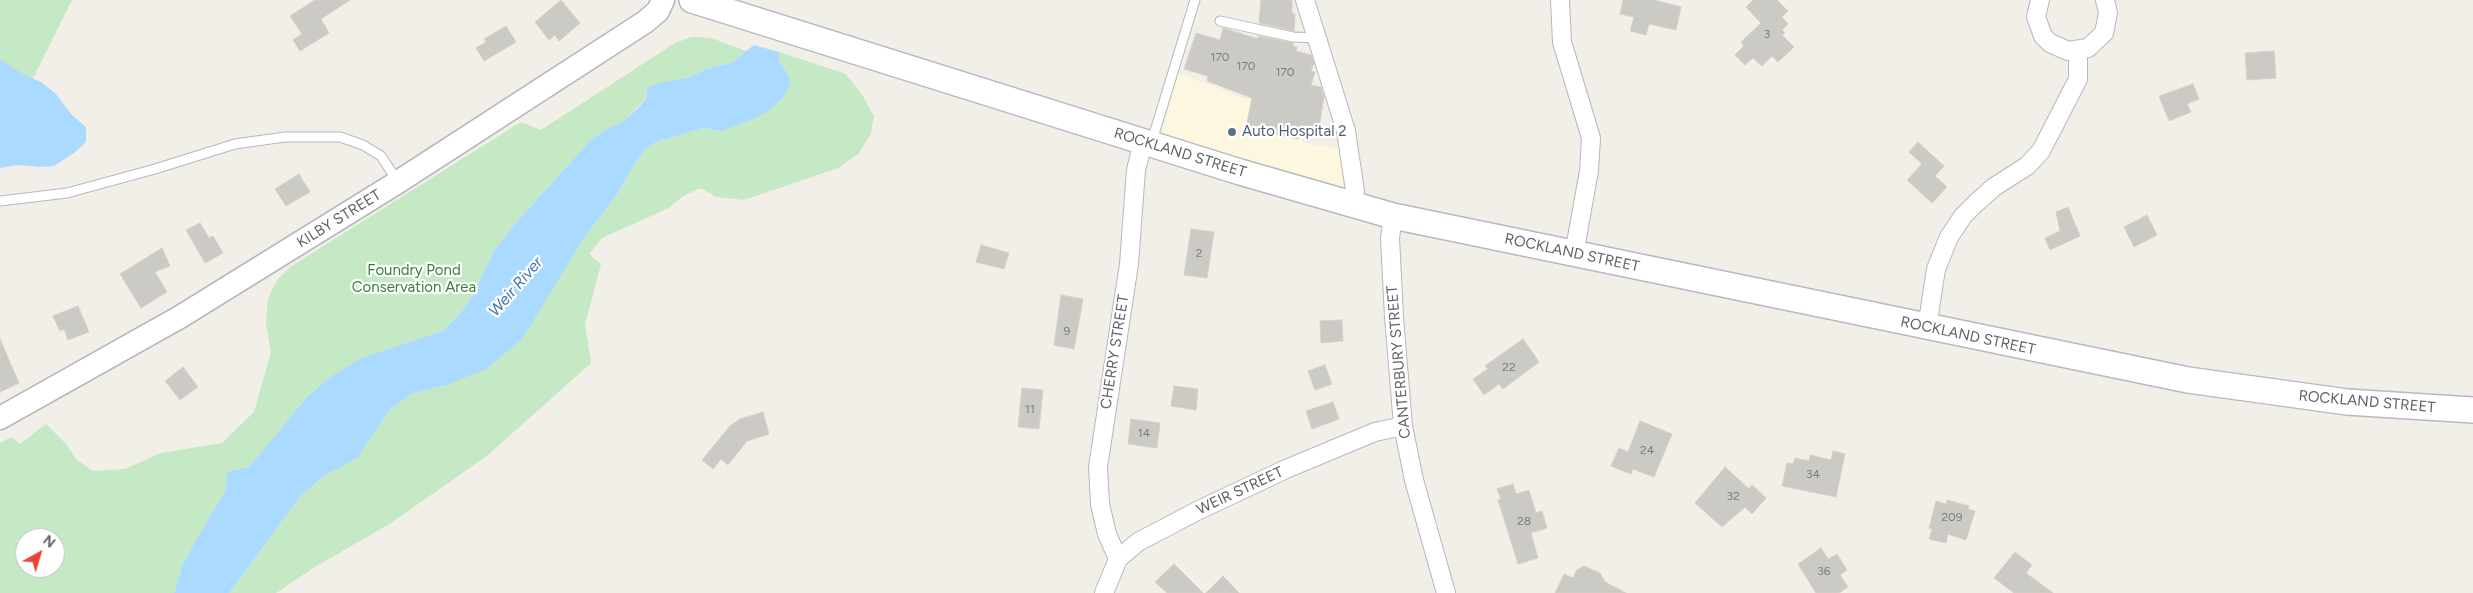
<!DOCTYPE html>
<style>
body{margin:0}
#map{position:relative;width:2473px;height:593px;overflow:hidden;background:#f1efe8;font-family:Figtree,sans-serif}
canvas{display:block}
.north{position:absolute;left:15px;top:528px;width:50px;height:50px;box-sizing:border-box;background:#fff;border:1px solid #bfc1c3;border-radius:50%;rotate:39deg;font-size:14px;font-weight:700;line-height:20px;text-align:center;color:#5f6368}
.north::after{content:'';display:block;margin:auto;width:18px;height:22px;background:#ea4335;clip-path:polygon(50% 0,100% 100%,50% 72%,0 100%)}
</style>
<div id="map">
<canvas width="2473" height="593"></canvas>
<div class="north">N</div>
</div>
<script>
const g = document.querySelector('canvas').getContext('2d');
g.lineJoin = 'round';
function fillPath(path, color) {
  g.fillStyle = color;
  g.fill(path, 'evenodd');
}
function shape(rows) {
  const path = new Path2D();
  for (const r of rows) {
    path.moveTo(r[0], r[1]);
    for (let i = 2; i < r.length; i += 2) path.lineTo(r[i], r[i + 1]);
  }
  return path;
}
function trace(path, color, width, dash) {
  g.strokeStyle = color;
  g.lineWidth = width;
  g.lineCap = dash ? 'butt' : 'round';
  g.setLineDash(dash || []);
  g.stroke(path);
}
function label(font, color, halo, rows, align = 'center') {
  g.font = font + ' Figtree,sans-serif';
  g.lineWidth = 4.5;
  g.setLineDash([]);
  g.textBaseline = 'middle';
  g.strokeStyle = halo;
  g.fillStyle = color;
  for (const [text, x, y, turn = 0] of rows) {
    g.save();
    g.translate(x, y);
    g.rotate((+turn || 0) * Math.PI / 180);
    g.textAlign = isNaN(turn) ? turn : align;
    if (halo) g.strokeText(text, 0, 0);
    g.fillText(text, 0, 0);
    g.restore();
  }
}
fillPath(shape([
 [1178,73,1251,101,1303,130,1302,143,1342,149,1347,188,1161,135]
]), '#fef7e0');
fillPath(shape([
 [0,0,72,0,0,145],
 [692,37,711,38,746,51,731,63,706,69,688,78,662,82,624,121,603,131,589,142,514,225,494,250,471,299,458,316,443,331,361,358,330,377,307,397,249,467,228,472,226,489,183,563,174,593,0,593,0,443,11,437,20,444,46,424,66,444,77,460,93,471,125,469,161,453,222,443,254,412,271,352,266,323,268,299,277,280,290,267,521,122,541,130,675,43],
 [25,538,55,538,55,568,25,568],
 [779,52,846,74,861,93,874,116,871,133,859,153,838,168,744,200,716,197,701,188,683,196,669,208,602,238,589,254,601,264,585,324,591,363,488,455,391,523,313,568,276,593,229,593,301,495,326,475,357,458,388,410,411,394,446,385,585,236,618,193,634,164,646,149,656,142,703,128,721,131,788,74,779,61]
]), '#c5e8c5');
fillPath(shape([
 [754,45,779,52,779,61,788,74,790,85,784,96,771,109,753,119,721,131,703,128,656,142,646,149,634,164,618,193,585,236,522,339,486,369,446,385,411,394,389,410,357,458,326,475,301,495,229,593,174,593,183,563,226,489,227,472,249,467,307,397,330,377,361,358,443,331,458,316,471,299,494,250,514,225,589,142,603,131,624,121,638,108,647,98,647,88,662,82,688,78,706,69,731,63],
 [0,59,24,75,41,82,56,94,72,115,86,127,86,142,74,153,54,166,41,167,18,165,0,168]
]), '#aadaff');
const building = shape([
 [315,0,350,0,321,19,329,33,300,51,293,40,302,34,290,16,315,0],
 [561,0,580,23,559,41,555,35,549,40,535,22,561,0],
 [1261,0,1292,0,1292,13,1295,14,1294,31,1259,23,1261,0],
 [1623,0,1654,0,1681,7,1676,30,1649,24,1646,35,1630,31,1634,17,1620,14,1623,0],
 [1753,0,1777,0,1788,11,1782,17,1788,24,1782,30,1785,33,1782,35,1794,47,1778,62,1772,56,1762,66,1753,58,1745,65,1735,55,1744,46,1741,42,1761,23,1746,7,1753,0],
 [506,26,516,42,484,61,476,48,486,42,484,39,506,26],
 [1223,28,1258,39,1258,36,1293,43,1293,46,1297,47,1296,51,1311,55,1314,63,1311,71,1315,72,1311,85,1321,87,1324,97,1318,134,1299,132,1298,139,1246,128,1252,98,1207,81,1208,76,1184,69,1196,33,1220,40,1223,28],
 [2274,51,2276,78,2247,80,2245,53,2274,51],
 [2193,84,2199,99,2187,104,2191,112,2169,121,2159,96,2193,84],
 [1918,142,1944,166,1935,176,1947,187,1932,203,1907,180,1922,164,1909,152,1918,142],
 [299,174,310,192,286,206,275,189,299,174],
 [2068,207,2080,236,2050,250,2045,238,2060,231,2056,212,2068,207],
 [2147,215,2157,235,2134,247,2124,227,2147,215],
 [200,223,209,238,213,236,223,253,205,263,186,230,200,223],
 [1191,229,1214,232,1207,278,1184,275,1191,229],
 [981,245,1009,253,1004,269,976,262,981,245],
 [162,248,170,266,155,272,167,292,141,308,120,274,162,248],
 [1061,295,1083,299,1074,349,1054,345,1061,295],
 [78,306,89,332,68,340,64,329,60,331,53,316,78,306],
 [1342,320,1343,341,1321,343,1320,321,1342,320],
 [0,339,19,383,0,392,0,339],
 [1523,339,1539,362,1503,389,1499,384,1484,395,1473,379,1488,369,1485,366,1523,339],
 [1325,365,1332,384,1315,390,1308,371,1325,365],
 [183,367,198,387,180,400,165,381,183,367],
 [1174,386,1198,389,1196,410,1171,406,1174,386],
 [1022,388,1043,390,1039,429,1018,427,1022,388],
 [1333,402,1339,419,1312,429,1306,411,1333,402],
 [763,412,769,434,747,441,728,465,721,459,713,469,702,460,730,426,740,419,763,412],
 [1131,419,1160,423,1157,448,1128,444,1131,419],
 [1640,421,1672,434,1654,477,1633,469,1631,474,1611,466,1619,448,1628,452,1640,421],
 [1833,451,1845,454,1836,497,1782,486,1787,463,1793,464,1795,458,1809,461,1810,455,1831,460,1833,451],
 [1725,467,1749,489,1752,485,1766,498,1752,514,1745,507,1722,527,1695,503,1725,467],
 [1513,484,1516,494,1529,490,1536,513,1542,511,1547,528,1531,533,1538,558,1518,564,1498,500,1501,499,1497,489,1513,484],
 [1947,500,1969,506,1968,509,1975,511,1966,540,1948,534,1946,543,1929,539,1932,529,1929,528,1936,501,1946,504,1947,500],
 [1821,548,1828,559,1837,554,1847,570,1840,575,1848,587,1839,593,1816,593,1798,564,1821,548],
 [2015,552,2032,565,2026,573,2053,593,2014,593,1994,578,2015,552],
 [1174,564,1203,593,1167,593,1155,582,1174,564],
 [1584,566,1600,573,1605,582,1626,593,1555,593,1564,574,1573,578,1577,570,1584,566],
 [1223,576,1239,593,1206,593,1223,576]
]);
fillPath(building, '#cccac5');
trace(building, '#d6d1c6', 1);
const service = shape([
 [1220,21,1293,37,1318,38],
 [1151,144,1195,0],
 [0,201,67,193,155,169,235,144,285,137,340,137,363,145,381,156,398,182]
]);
const minor = shape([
 [1305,0,1346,131,1355,191,1353,205],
 [1560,0,1562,42,1591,138,1589,171,1574,254],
 [2040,0,2036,17,2043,36,2050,43,2068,51,2088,48,2104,33,2108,13,2105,0],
 [1393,216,1390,238,1394,317,1403,426,1414,480,1446,593],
 [1927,328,1936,269,1949,237,1963,216,1975,204,1994,187,2027,166,2041,151,2078,79,2078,51],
 [1118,559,1107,534,1100,504,1098,467,1129,264,1136,170,1143,142],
 [1104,593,1118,559,1138,542,1199,510,1286,469,1375,432,1403,426]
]);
const tertiary = shape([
 [0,418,180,317,398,182,645,22,658,11,663,0]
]);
const secondary = shape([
 [692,0,1240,172,1393,216,2188,380,2347,402,2473,410]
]);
trace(service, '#b5b8bc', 11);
trace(minor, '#b5b8bc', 20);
trace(tertiary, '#b5b8bc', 25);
trace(secondary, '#b6babf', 28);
trace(service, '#fff', 9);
trace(minor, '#fff', 18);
trace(tertiary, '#fff', 22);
trace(secondary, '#fff', 25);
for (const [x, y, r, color] of [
 [1232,132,5,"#5c6f8a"]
]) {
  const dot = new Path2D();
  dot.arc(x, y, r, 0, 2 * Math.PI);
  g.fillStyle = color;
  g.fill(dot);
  trace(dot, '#fff', 2);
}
label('12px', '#7a7d7f', null, [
 ["3",1767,34],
 ["170",1220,57],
 ["170",1246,66],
 ["170",1285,72],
 ["2",1199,253],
 ["9",1067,331],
 ["22",1509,367],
 ["11",1030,409],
 ["14",1144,433],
 ["24",1647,450],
 ["34",1813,474],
 ["32",1733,496],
 ["209",1952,517],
 ["28",1524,521],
 ["36",1824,571]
]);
label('15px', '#4e5e75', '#fff', [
 ["Auto Hospital 2",1242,132]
], 'left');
label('15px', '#5f6368', '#fff', [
 ["ROCKLAND STREET",1180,153,17],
 ["KILBY STREET",339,219,-32],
 ["ROCKLAND STREET",1572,253,12],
 ["ROCKLAND STREET",1968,336,12],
 ["CHERRY STREET",1115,352,-81],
 ["CANTERBURY STREET",1399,362,-95],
 ["ROCKLAND STREET",2367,402,5],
 ["WEIR STREET",1240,491,-25]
]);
label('15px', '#348238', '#fff', [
 ["Foundry Pond",414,271],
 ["Conservation Area",414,288]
]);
label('italic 16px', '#4174aa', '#fff', [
 ["Weir River",516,287,-49]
]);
</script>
